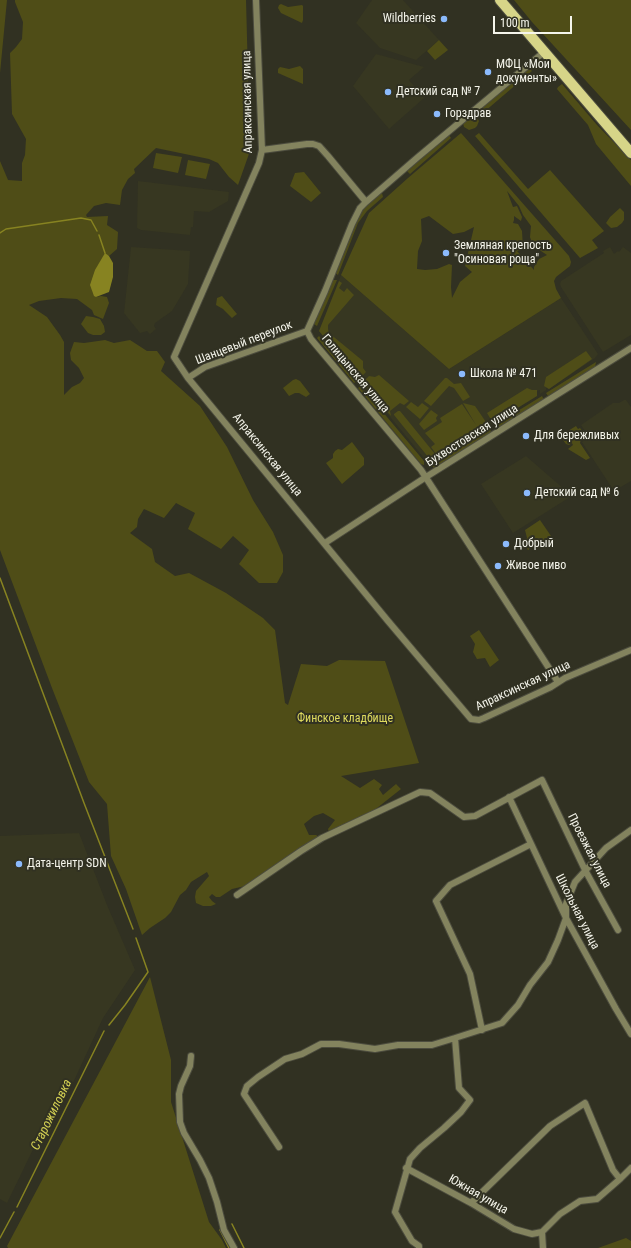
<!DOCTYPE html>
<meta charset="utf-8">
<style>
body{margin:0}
#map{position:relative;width:631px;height:1248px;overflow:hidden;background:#313122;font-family:"Roboto Condensed",sans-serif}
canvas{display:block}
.scale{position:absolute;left:493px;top:16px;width:79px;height:18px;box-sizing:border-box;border:2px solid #f5f5eb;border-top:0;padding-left:5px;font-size:12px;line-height:14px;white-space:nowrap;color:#f5f5eb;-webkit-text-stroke:3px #313122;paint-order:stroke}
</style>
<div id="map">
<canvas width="631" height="1248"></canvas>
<div class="scale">100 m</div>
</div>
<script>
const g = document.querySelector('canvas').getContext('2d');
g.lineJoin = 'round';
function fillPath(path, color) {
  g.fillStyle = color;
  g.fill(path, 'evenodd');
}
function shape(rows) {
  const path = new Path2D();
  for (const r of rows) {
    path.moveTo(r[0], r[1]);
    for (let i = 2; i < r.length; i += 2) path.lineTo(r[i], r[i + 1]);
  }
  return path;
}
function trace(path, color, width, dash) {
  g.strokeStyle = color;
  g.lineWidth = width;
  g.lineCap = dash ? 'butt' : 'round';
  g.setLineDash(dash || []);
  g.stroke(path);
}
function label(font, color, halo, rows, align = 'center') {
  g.font = font + ' "Roboto Condensed",sans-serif';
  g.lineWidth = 4;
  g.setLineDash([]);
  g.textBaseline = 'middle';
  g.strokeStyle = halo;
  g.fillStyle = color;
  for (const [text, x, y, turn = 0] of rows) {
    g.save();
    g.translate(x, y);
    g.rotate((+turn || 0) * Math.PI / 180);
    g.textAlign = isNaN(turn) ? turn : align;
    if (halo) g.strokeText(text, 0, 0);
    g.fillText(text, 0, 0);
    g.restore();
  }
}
fillPath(shape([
 [372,0,403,0,439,40,416,60,380,48,356,23],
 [376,54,424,67,409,80,424,98,389,129,353,86],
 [138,181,229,192,228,201,209,212,194,211,193,227,191,227,190,235,141,230,137,228],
 [131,247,190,251,188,284,172,311,155,323,154,326,156,329,150,334,147,331,140,333,124,313],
 [610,247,614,254,618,251,619,252,623,247,631,253,631,335,603,352,561,287,560,284,561,281,604,253,603,251],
 [341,275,449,369,561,298,598,354,595,358,549,389,546,388,546,390,540,394,540,390,537,391,537,396,429,464,319,331],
 [624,400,626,400,631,407,631,481,614,491,582,442,589,437,581,425,613,403,619,403],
 [526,456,564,489,570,497,513,533,481,484],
 [79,833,107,905,135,970,103,1018,46,1141,39,1137,7,1203,0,1199,0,836]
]), '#373721');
fillPath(shape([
 [0,0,7,0,0,73],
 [15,0,246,0,250,151,238,185,229,177,218,163,209,159,156,148,134,169,135,173,128,179,122,190,120,205,106,203,94,206,86,215,87,217,108,216,107,225,118,232,117,249,109,256,105,254,96,297,101,296,107,297,109,303,103,319,94,315,92,310,77,299,61,298,39,301,29,305,47,317,60,335,64,342,64,395,72,387,80,383,84,378,79,368,71,360,70,353,74,342,84,343,105,340,114,343,130,340,147,351,157,351,165,362,161,371,200,406,227,447,253,500,273,532,283,555,283,572,277,583,259,583,239,564,249,550,233,536,221,549,188,529,195,513,176,503,164,518,144,509,138,519,137,527,130,533,152,549,155,562,175,576,189,573,226,593,263,618,275,630,285,703,288,705,301,664,327,666,339,660,385,661,419,763,341,776,360,788,374,779,382,785,379,789,383,795,396,784,401,789,372,812,329,832,328,829,335,820,323,813,314,816,304,824,309,835,316,835,319,837,245,886,232,889,220,897,216,897,212,894,209,897,212,901,216,904,211,906,203,906,196,903,195,897,196,891,209,876,207,872,191,882,186,890,180,895,171,912,165,918,150,928,142,935,126,889,111,856,107,804,89,782,52,688,0,550,0,161,8,180,22,181,22,163,25,155,26,139,12,114,10,53,16,47,22,39,23,22,15,2],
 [514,0,631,0,631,130,532,22],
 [281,4,288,7,302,5,303,6,303,20,302,23,281,13,278,8,279,5],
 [439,40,448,50,435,60,427,51],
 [300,66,303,69,303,84,278,73,278,69,280,67,289,69],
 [528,67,532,71,477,118,479,121,477,126,475,128,469,130,464,127,463,123],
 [562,84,597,125,631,160,631,186,596,144,588,125,557,89,558,87],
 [461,133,569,256,571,262,570,266,556,277,554,281,556,289,561,298,449,369,341,275,369,213,408,178],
 [507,191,519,206,523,215,531,226,530,237,532,243,538,249,547,255,539,259,534,267,534,270,517,251,520,251,523,248,522,231,518,224,513,223,514,220,514,216,521,221,522,217,517,206,513,207],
 [429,216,453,234,464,232,474,227,465,266,472,272,460,282,452,298,451,287,452,265,449,264,437,269,425,270,417,269,418,251,422,241,421,219],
 [479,133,528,189,550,170,604,231,592,240,598,248,580,258,475,136],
 [449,135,451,138,410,174,407,171],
 [156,153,182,157,178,173,153,168],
 [188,160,210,164,206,179,185,175],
 [304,172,321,193,311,202,290,186,295,173],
 [382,193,383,197,367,211,358,223,338,275,334,272,357,217,363,208,379,194],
 [620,208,624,212,624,220,622,223,617,227,611,228,606,223,610,217],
 [332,280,337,280,317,326,314,324],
 [339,281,342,283,339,288,344,292,347,288,354,295,328,325,328,329,329,333,363,361,363,368,366,372,359,379,319,331],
 [222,296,237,314,232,318,223,309,216,305,217,298],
 [86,316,93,317,100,319,104,326,105,332,101,335,93,335,88,333,81,324],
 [319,336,357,381,354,383,317,338],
 [586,351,592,359,549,389,544,386,546,377],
 [596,362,595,367,548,396,546,393],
 [379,375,409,401,404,405,400,403,390,411,391,416,362,383,369,376,375,377],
 [445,378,447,378,454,384,461,383,470,397,463,401,454,388,449,386,431,406,424,401],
 [296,379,300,381,310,394,306,397,299,393,295,393,289,396,283,388,293,380],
 [361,386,424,461,424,465,421,464,358,388],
 [527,388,532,390,537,390,537,396,493,423,487,413],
 [542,396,544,400,500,427,495,425],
 [411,402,418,407,422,403,429,408,420,419,406,407],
 [463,403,475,406,488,425,429,463,428,462,435,457,436,454,431,447,435,444,425,433,442,422,440,418,462,404,476,425],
 [431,410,438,415,436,418,437,421,424,430,419,424],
 [398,411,400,411,435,454,431,458,429,458,394,415,394,414],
 [576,426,578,429,580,428,583,432,580,443,590,458,586,460,568,449,573,445,572,443,569,445,566,444,562,439,565,437,563,434],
 [490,428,491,433,434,468,431,465],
 [352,442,364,458,364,465,342,484,326,463,333,458,333,454,335,451,338,449,342,450],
 [540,520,551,536,528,550,523,542,527,538,525,530],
 [479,630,499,660,490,667,485,658,477,659,473,652,475,644,470,636],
 [150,977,171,1060,171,1102,209,1222,222,1240,226,1248,8,1248,7,1246],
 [626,1238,631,1241,631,1248,598,1248]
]), '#4f4d17');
fillPath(shape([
 [105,253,109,256,113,263,113,277,109,292,96,297,94,296,90,285,95,270]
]), '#878321');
trace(shape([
 [0,233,6,229,81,218,91,220,97,231],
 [99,235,105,253],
 [0,578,84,803,133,929],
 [109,1025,125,1005,148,972,136,938],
 [17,1207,104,1031],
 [232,1224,244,1248],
 [220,1230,229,1248],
 [0,1238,14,1212]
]), '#878321', 1.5);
const street = shape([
 [256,0,262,150,259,163,174,357,188,378,388,621,471,719,479,720,484,718,551,687,565,678,631,650],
 [544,52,418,157,366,202,360,208,352,224,325,291,307,331,311,339,421,470,558,682],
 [262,150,307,144,313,144,319,146,328,156,366,202],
 [188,378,205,367,307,331],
 [325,543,426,477,631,348],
 [509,797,566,918,616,1009,631,1034],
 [237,895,301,851,322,838,420,792,430,793,464,817,475,816,542,780,585,870,618,930],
 [482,1030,470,974,436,901,450,885,531,844],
 [191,1056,190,1066,181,1086,179,1094,180,1122,184,1133,200,1160,209,1178,217,1202,224,1230,234,1248],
 [279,1147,244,1094,247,1086,258,1077,285,1059,302,1054,321,1044,339,1044,375,1049,398,1045,432,1045,455,1038],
 [406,1168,471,1203,514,1229,532,1234,542,1232],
 [471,1203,550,1126,585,1103,613,1170,620,1179],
 [419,1248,419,1246,412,1241,395,1212,410,1159,420,1148,444,1128,461,1112,470,1100,459,1088,455,1038,502,1023,518,1005,530,985,548,962,558,940,566,918,566,904,575,882,606,848,631,830],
 [543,1248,542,1232,560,1214,580,1201,597,1199,620,1179,631,1168]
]);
const primary = shape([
 [500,0,631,153]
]);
trace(street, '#4c4c3e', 8);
trace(primary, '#4c4c3e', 12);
trace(street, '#83835e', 6);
trace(primary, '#d7d588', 10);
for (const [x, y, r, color] of [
 [444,19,4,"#8bbafc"],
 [488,72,4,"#8bbafc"],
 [388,92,4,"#8bbafc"],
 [437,114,4,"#8bbafc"],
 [446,253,4,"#8bbafc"],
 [462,374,4,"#8bbafc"],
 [526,436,4,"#8bbafc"],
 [527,493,4,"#8bbafc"],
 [506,544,4,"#8bbafc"],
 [498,566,4,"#8bbafc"],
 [19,864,4,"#8bbafc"]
]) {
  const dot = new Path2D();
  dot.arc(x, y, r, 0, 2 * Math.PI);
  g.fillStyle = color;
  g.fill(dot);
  trace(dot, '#313122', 1.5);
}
label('12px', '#f5f5eb', '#313122', [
 ["Wildberries",436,19,"right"],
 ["МФЦ «Мои",496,65],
 ["документы»",496,79],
 ["Детский сад № 7",396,92],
 ["Горздрав",445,114],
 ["Земляная крепость",454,246],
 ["\"Осиновая роща\"",454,260],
 ["Школа № 471",470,374],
 ["Для бережливых",534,436],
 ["Детский сад № 6",535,493],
 ["Добрый",514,544],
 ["Живое пиво",506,566],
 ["Дата-центр SDN",27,864]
], 'left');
label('12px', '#f5f5eb', '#313122', [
 ["Апраксинская улица",248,102,-91],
 ["Шанцевый переулок",244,343,-21],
 ["Голицынская улица",355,374,50],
 ["Бухвостовская улица",472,436,-32],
 ["Апраксинская улица",267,455,51],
 ["Апраксинская улица",523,686,-25],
 ["Проезжая улица",589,851,63],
 ["Школьная улица",577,912,63],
 ["Южная улица",478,1195,30]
]);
label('12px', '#dfdb5e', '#313122', [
 ["Финское кладбище",345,719]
]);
label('italic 13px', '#d4d053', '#313122', [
 ["Старожиловка",52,1115,-64]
]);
</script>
